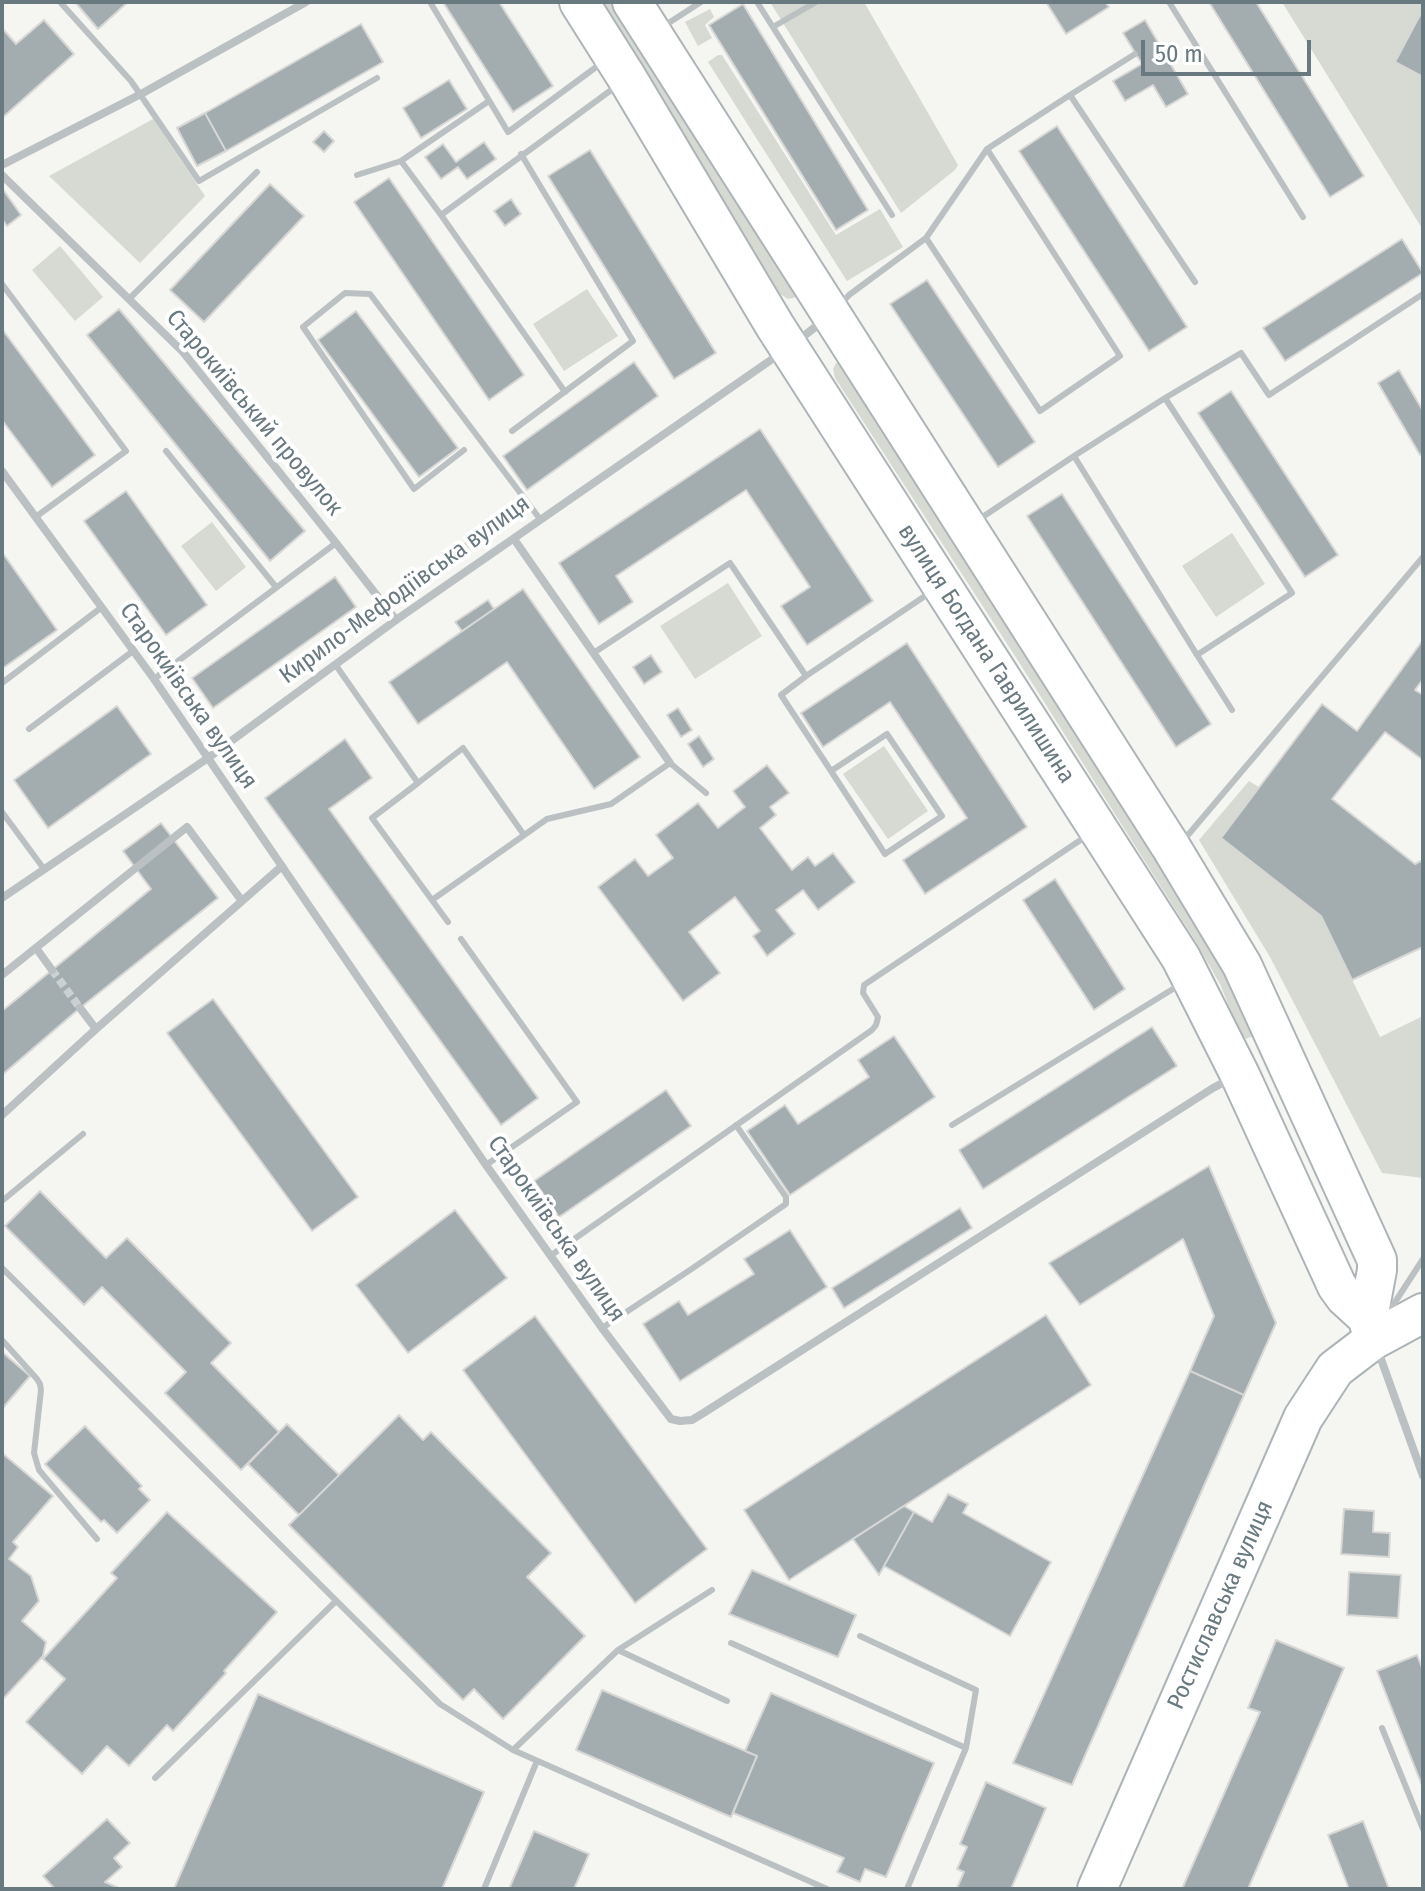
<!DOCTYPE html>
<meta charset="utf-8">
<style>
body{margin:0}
#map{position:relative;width:1425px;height:1891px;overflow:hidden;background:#f5f5f2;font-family:"Fira Sans Condensed",sans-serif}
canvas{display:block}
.frame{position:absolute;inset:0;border:4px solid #687980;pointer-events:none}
.scale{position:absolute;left:1141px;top:40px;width:170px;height:36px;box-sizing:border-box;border:4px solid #687980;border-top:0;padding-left:10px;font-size:24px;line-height:28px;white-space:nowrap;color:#687980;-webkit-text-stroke:6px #fff;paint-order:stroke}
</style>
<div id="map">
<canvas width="1425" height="1891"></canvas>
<div class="frame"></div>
<div class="scale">50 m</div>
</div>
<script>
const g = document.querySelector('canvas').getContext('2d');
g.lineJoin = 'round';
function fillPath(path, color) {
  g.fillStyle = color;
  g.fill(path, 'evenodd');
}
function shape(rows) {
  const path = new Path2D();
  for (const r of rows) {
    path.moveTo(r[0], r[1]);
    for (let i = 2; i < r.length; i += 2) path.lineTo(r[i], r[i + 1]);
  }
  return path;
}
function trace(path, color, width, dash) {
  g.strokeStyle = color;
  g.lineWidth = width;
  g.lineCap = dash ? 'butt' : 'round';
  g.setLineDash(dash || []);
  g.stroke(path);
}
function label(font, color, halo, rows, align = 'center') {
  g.font = font + ' "Fira Sans Condensed",sans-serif';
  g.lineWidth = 8;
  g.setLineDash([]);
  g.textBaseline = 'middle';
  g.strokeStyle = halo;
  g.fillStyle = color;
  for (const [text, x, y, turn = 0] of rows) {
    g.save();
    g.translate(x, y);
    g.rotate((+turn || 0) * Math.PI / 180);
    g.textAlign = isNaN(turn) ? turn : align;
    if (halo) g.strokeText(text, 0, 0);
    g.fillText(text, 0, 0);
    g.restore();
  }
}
fillPath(shape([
 [598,2,622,2,798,295,793,298,788,299,780,294],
 [770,2,864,2,958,165,955,170,901,213],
 [1282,2,1423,2,1423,230],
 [710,9,714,17,705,25,712,38,698,46,685,22],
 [722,55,836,235,880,209,903,247,847,281,708,62,718,55],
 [153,119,205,196,140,263,49,176],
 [60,246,103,297,75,321,32,270],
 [587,289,618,336,564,371,533,324],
 [842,361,1208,919,1257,1034,1246,1039,1239,1031,1220,984,1194,939,1015,656,835,378,833,369,836,363],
 [503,515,508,523,418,589,411,581],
 [212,522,246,567,216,591,181,546],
 [1232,533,1265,584,1216,617,1182,566],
 [728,583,762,636,695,679,660,626],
 [884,746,928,811,888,839,843,774],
 [1249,781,1259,787,1221,838,1321,916,1380,1037,1423,1016,1423,1178,1382,1173,1270,957,1199,840]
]), '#d6dad2');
const building = shape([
 [75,2,128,2,98,29,75,2],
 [443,2,499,2,553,86,513,112,443,2],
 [1046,2,1105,2,1109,7,1066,34,1046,2],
 [1209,2,1256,2,1364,176,1330,197,1209,2],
 [743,4,868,210,836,230,709,25,743,4],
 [1420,15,1423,16,1423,77,1395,62,1420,15],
 [44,20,74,54,2,118,2,28,16,44,44,20],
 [1145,20,1188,94,1166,107,1153,85,1125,101,1113,81,1142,64,1123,33,1145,20],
 [361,24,383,62,226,151,205,113,361,24],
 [449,80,467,109,421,138,403,108,449,80],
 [205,113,226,151,197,166,177,128,205,113],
 [1057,126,1187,327,1149,351,1019,151,1057,126],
 [324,131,334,141,324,152,313,142,324,131],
 [484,142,496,159,467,179,458,167,441,179,425,157,443,144,456,162,484,142],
 [590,150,716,353,674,379,548,176,590,150],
 [389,178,524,375,489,400,354,202,389,178],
 [270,184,304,216,204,322,170,290,270,184],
 [2,188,21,215,7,226,2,219,2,188],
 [511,199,521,214,505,226,494,211,511,199],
 [1402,239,1423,273,1285,361,1263,328,1402,239],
 [927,280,1035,442,998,467,890,304,927,280],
 [119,309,305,531,270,561,87,335,119,309],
 [356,311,458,448,419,477,318,340,356,311],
 [2,329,95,455,52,487,2,420,2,329],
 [634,362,658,396,527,490,503,456,634,362],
 [1399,370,1423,411,1423,453,1420,455,1378,383,1399,370],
 [1231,391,1338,555,1305,577,1198,413,1231,391],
 [760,429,873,601,807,645,781,606,810,587,746,490,616,576,633,602,599,624,559,563,760,429],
 [126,491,207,605,166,635,84,521,126,491],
 [1062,494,1211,724,1176,747,1027,516,1062,494],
 [2,552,57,630,3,668,2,666,2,552],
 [335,577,356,607,213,708,192,678,335,577],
 [523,589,640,757,594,789,507,662,418,724,389,682,523,589],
 [488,600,494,609,462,631,455,622,488,600],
 [1423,640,1423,679,1415,690,1423,695,1423,760,1385,732,1332,799,1415,864,1423,860,1423,947,1352,980,1321,916,1221,838,1322,704,1357,731,1423,640],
 [907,643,1027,827,925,894,903,860,967,818,890,702,823,747,801,713,907,643],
 [651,655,662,672,644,684,633,667,651,655],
 [117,706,151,754,48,828,14,780,117,706],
 [678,708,692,730,681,737,667,715,678,708],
 [699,736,714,759,703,767,688,744,699,736],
 [345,739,372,778,329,809,538,1098,501,1125,265,798,345,739],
 [767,765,789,793,770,807,776,815,760,828,792,870,808,857,815,866,833,853,855,882,818,910,803,890,776,910,795,934,767,956,753,936,760,931,735,897,689,932,720,973,683,1001,598,887,635,859,648,876,673,858,656,835,698,803,718,828,745,807,733,791,767,765],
 [161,823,218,898,80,1008,2,1075,2,1011,151,889,123,851,161,823],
 [1055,879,1125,989,1094,1010,1023,900,1055,879],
 [213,999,358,1197,312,1231,167,1033,213,999],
 [1152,1027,1177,1066,983,1189,959,1150,1152,1027],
 [894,1036,935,1097,790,1195,747,1131,785,1105,798,1124,869,1077,858,1060,894,1036],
 [666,1090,691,1126,559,1217,534,1181,666,1090],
 [1209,1166,1276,1323,1244,1395,1190,1371,1214,1316,1183,1239,1080,1305,1049,1263,1209,1166],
 [40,1191,106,1258,127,1238,231,1343,211,1363,279,1432,241,1470,165,1393,186,1372,102,1287,84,1305,5,1226,40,1191],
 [960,1208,972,1228,844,1308,832,1288,960,1208],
 [455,1210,507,1278,408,1353,356,1285,455,1210],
 [790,1230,827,1287,680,1381,643,1324,679,1301,688,1315,754,1274,744,1259,790,1230],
 [1046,1315,1091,1385,789,1580,744,1510,1046,1315],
 [535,1316,707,1549,635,1603,463,1370,535,1316],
 [2,1352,30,1376,2,1409,2,1352],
 [1190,1371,1244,1395,1072,1785,1013,1763,1190,1371],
 [399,1415,423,1440,431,1432,551,1553,527,1577,585,1636,503,1719,474,1689,463,1700,289,1525,399,1415],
 [287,1424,339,1475,299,1515,248,1464,287,1424],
 [85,1426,142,1486,139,1489,150,1500,117,1533,104,1520,101,1522,45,1464,85,1426],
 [2,1453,53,1496,13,1542,18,1547,9,1559,31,1576,39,1601,22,1621,46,1642,43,1656,2,1700,2,1453],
 [948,1494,968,1504,963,1513,1051,1562,1010,1636,884,1566,914,1512,932,1522,948,1494],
 [904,1506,914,1512,879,1575,853,1539,904,1506],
 [1344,1509,1374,1511,1373,1532,1390,1533,1389,1557,1341,1554,1344,1509],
 [167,1512,277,1612,224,1671,226,1673,173,1731,167,1725,129,1766,107,1746,82,1774,26,1722,65,1679,43,1659,117,1578,111,1573,167,1512],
 [752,1570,856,1615,838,1657,729,1614,752,1570],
 [1349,1572,1401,1575,1398,1618,1347,1615,1349,1572],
 [1276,1640,1344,1668,1248,1889,1182,1889,1260,1712,1248,1708,1276,1640],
 [1417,1655,1423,1670,1423,1788,1377,1671,1417,1655],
 [602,1690,757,1756,731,1817,576,1750,602,1690],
 [771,1693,934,1763,886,1877,865,1869,860,1882,837,1872,844,1858,733,1813,757,1756,745,1751,771,1693],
 [258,1694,484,1792,442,1889,174,1889,258,1694],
 [986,1782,1046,1808,1011,1889,959,1889,957,1888,964,1872,957,1869,967,1847,960,1844,986,1782],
 [107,1819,130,1843,114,1858,122,1867,105,1882,121,1889,55,1889,43,1876,107,1819],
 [1363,1821,1389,1889,1349,1889,1328,1835,1363,1821],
 [534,1831,589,1854,574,1889,509,1889,534,1831]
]);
fillPath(building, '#a3acaf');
trace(building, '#d7d7d5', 2);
trace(shape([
 [52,970,80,1008]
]), '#cbd0d0', 8, [8, 4]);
const secondary = shape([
 [579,2,627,78,775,326,1181,958,1240,1075,1337,1286,1345,1297,1368,1318],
 [632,2,1171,847,1242,965,1377,1260,1377,1270,1368,1318,1373,1340],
 [1097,1889,1303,1418,1335,1369,1373,1340,1423,1313]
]);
trace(secondary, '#adb4b7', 42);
trace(shape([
 [60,2,131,81,199,181,377,78],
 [430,2,508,132,603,62],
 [757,2,892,215],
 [1169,2,1303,217],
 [664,26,701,2],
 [773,27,816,2],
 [1070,95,1135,54],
 [401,161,489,101],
 [357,175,401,161,441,215,565,392],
 [441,215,618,85],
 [926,238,1040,411,1120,356,987,149],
 [2,284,126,451,37,516],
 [129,299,257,172],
 [839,306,849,295,926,238,987,149,1070,95,1195,282],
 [512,431,633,341,521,154],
 [464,450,414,489,303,327,345,293,370,294,540,519],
 [166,451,276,587],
 [1074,456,1197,655,1292,593,1165,398],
 [976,520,984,516,1074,456,1165,398,1241,353,1269,395,1423,294],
 [595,652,730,563,806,676,931,592],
 [1197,655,1232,710],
 [335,664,418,783,372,818,448,922],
 [806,676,781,695,831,771,887,734,942,816,885,854,831,771],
 [154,679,336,543],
 [2,683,102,607],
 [29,729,133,651],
 [418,783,463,748,524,835],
 [2,812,44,869],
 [1181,840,1188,835,1423,557],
 [432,900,547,819,611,804,670,763,706,793],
 [461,939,577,1102,486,1165],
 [952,1125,1181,984],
 [2,1201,83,1134],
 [550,1256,872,1030,876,1025,878,1017,863,993,864,985,1088,835],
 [2,1268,440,1704,513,1750,827,1889],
 [1388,1313,1423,1259],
 [602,1328,690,1270,786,1204,786,1197,736,1125],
 [2,1340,37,1379,40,1384,41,1390,34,1453,39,1470,97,1539],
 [860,1636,976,1690,966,1748,907,1889],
 [731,1643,966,1748],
 [618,1650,727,1701],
 [1382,1728,1423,1829],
 [513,1750,618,1650,712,1590],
 [155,1778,336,1601],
 [484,1889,537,1761]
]), '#bbc0c2', 6);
trace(shape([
 [2,165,141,94,306,2],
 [2,175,183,352,336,543,396,620],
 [796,342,823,321],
 [2,471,154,679,486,1165,602,1328,671,1419,680,1421,692,1420,705,1412,1213,1088,1230,1079],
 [514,539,670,763],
 [2,898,208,758,396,620,781,353],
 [36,948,52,970],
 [2,975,187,827,242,901],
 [80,1008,96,1029],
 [2,1115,96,1029,282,866],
 [1377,1348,1423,1476]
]), '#bbc0c2', 8);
trace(secondary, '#fff', 38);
label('24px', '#687980', '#fff', [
 ["Старокиївський провулок",254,413,50],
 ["Кирило-Мефодіївська вулиця",405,590,-36],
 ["вулиця Богдана Гаврилишина",986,654,57],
 ["Старокиївська вулиця",188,696,55],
 ["Старокиївська вулиця",556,1229,55],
 ["Ростиславська вулиця",1221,1605,-66]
]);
</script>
